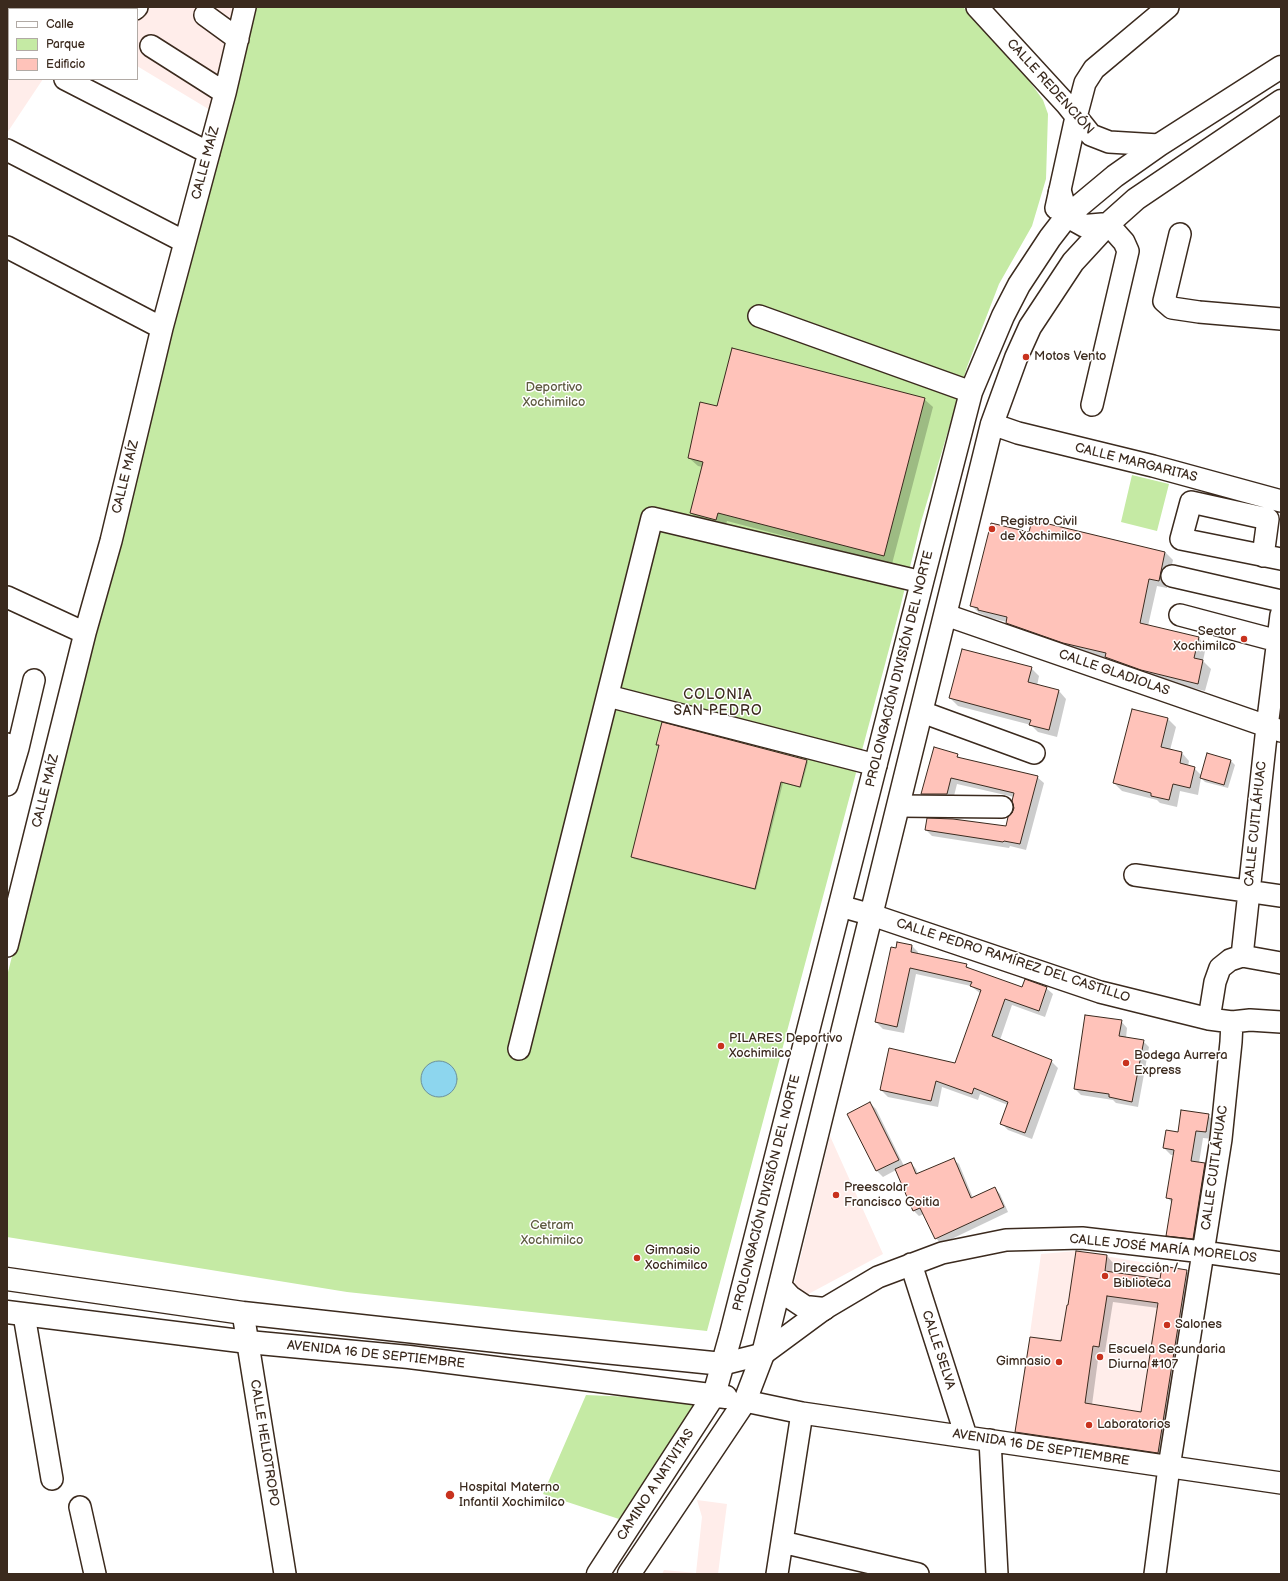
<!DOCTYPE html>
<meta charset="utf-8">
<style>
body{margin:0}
#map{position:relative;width:1288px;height:1581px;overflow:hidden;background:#fff;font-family:"Balsamiq Sans",sans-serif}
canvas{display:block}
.frame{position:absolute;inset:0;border:8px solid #3b2a1e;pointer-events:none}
.legend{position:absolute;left:8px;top:8px;width:130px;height:72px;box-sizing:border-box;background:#fff;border:1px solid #b1aaa5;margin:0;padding:5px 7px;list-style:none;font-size:12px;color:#3b2a1e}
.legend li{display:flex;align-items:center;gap:8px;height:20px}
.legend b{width:20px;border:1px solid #b1aaa5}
</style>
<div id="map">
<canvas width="1288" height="1581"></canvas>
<div class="frame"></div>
<ul class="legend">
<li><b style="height:5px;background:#fff"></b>Calle</li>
<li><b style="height:11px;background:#c5eaa4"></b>Parque</li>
<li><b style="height:11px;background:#ffc3ba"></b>Edificio</li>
</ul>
</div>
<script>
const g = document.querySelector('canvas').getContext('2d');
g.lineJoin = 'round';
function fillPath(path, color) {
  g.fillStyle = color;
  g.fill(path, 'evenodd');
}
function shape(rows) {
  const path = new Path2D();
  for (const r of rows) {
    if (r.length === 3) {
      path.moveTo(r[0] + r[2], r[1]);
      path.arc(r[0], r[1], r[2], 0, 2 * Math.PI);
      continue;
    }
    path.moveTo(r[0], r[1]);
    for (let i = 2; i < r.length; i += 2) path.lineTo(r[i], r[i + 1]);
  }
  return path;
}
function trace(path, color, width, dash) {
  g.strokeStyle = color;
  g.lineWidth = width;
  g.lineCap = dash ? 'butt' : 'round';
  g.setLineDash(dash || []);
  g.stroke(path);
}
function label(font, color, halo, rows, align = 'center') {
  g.font = font + ' "Balsamiq Sans",sans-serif';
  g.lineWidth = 3;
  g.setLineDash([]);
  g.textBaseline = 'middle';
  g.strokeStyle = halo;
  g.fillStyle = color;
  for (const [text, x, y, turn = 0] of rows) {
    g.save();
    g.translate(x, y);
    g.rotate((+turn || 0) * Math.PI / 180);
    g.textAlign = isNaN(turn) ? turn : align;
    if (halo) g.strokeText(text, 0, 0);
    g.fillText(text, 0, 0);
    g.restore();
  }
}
fillPath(shape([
 [7,7,235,7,210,110,137,66,137,9,9,9,9,79,43,79,7,133],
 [830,1136,883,1254,801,1298,792,1293],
 [1076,1251,1187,1270,1158,1457,1014,1434,1024,1377,1041,1254],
 [697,1500,727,1504,718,1574,662,1574,664,1570,696,1573,702,1517]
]), '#ffedea');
fillPath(shape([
 [252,7,963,7,1025,75,1043,100,1048,114,1046,179,1032,226,999,284,967,367,921,522,900,608,707,1331,347,1292,7,1237,7,976],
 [1132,475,1169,484,1157,531,1121,522],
 [586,1395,703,1400,619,1519,543,1494]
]), '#c5eaa4');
const water = shape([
 [439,1079,18]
]);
fillPath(water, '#8dd6ee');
trace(water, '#6c919b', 1);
fillPath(shape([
 [924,399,933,407,892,564,727,521,725,528,700,521,691,513,703,467,698,466,689,458,717,407],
 [1033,521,1165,552,1173,560,1167,588,1157,586,1148,626,1199,638,1206,646,1203,661,1211,669,1205,691,1150,677,1114,665,1108,659,1072,650,1015,631,1007,622,987,617,984,615,979,613,971,605,1030,533],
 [1031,668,1039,676,1037,686,1059,691,1066,699,1057,737,1038,732,1031,725,958,706,950,698],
 [1168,719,1176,727,1170,750,1182,753,1189,761,1188,766,1194,768,1202,776,1208,755,1231,761,1235,765,1228,788,1205,782,1201,778,1198,795,1180,791,1177,807,1160,803,1157,800,1122,791,1114,783],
 [657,744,806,760,808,762,801,788,783,783,756,890,634,859,632,857,659,746],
 [957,755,961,759,1037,777,1044,783,1026,850,1010,846,1009,848,932,836,926,830,1006,827,1015,808,1014,797,957,784,953,800,928,799,922,793],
 [912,946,918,952,918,955,966,965,971,970,1023,988,1046,988,1053,994,1045,1017,1012,1005,1000,1040,1051,1061,1058,1068,1032,1139,1008,1130,1002,1124,1008,1105,980,1094,978,1100,942,1087,938,1107,888,1097,881,1090,956,1064,981,994,971,986,916,974,904,1033,883,1029,876,1022,897,950],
 [1121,1021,1127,1028,1126,1038,1143,1041,1149,1047,1138,1107,1116,1103,1113,1100,1081,1095,1075,1089],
 [870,1103,876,1109,904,1166,911,1163,916,1169,918,1174,953,1159,959,1164,973,1198,995,1188,1000,1194,1008,1212,941,1244,936,1238,924,1214,919,1216,914,1211,896,1170,883,1177,877,1171],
 [1208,1115,1215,1123,1213,1139,1203,1138,1199,1163,1205,1164,1212,1172,1200,1246,1175,1243,1167,1235,1172,1203,1168,1198,1174,1155,1171,1155,1164,1148,1179,1133],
 [1107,1256,1113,1263,1112,1273,1160,1280,1186,1271,1193,1277,1164,1459,1022,1438,1016,1432,1062,1342,1069,1306],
 [1113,1302,1158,1308,1142,1413,1092,1405,1099,1352,1105,1352]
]), '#0003');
const building = shape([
 [732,348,925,398,884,556,718,513,716,520,690,513,703,462,688,458,700,402,717,406,732,348],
 [1032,520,1165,552,1159,581,1149,579,1140,623,1199,637,1194,658,1203,660,1198,684,1141,670,1105,657,1106,653,1063,643,1006,623,1007,617,978,610,978,608,970,606,991,523,1029,532,1032,520],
 [962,649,1032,667,1028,682,1059,690,1049,730,1029,725,1031,720,949,698,962,649],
 [1132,709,1168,718,1161,747,1182,752,1180,763,1195,767,1190,788,1173,784,1169,800,1151,796,1151,793,1113,783,1132,709],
 [662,722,807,760,800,787,781,782,755,889,631,857,659,745,656,745,662,722],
 [934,747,958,754,957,757,1038,776,1020,844,1004,841,1003,842,925,830,927,818,953,819,1006,826,1008,817,1012,813,1014,808,1012,801,1014,793,951,778,947,794,921,794,934,747],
 [1207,753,1231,760,1224,785,1200,778,1207,753],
 [897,942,912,945,911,952,967,964,966,967,1022,987,1025,979,1047,987,1039,1011,1005,999,992,1036,1052,1060,1025,1133,1000,1124,1008,1102,974,1088,972,1094,936,1081,931,1101,880,1090,889,1048,955,1063,981,990,970,986,972,982,910,968,897,1027,875,1022,891,947,896,948,897,942],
 [1085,1015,1122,1020,1119,1036,1144,1040,1132,1102,1109,1097,1109,1094,1074,1089,1085,1015],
 [870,1102,899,1160,876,1171,847,1114,870,1102],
 [1181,1110,1209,1114,1206,1132,1196,1131,1191,1161,1205,1163,1193,1239,1166,1236,1172,1199,1166,1198,1174,1150,1163,1148,1166,1130,1178,1132,1181,1110],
 [954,1158,971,1198,995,1187,1004,1207,935,1239,920,1208,913,1211,895,1169,911,1162,916,1174,954,1158],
 [1076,1251,1107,1255,1105,1271,1160,1279,1162,1266,1187,1270,1158,1453,1015,1432,1030,1337,1061,1341,1067,1305,1068,1305,1076,1251],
 [1107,1296,1158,1303,1141,1412,1085,1403,1093,1346,1099,1347,1107,1296]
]);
fillPath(building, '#ffc3ba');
trace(building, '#3b2a1e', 1);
const minor = shape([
 [110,7,113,9],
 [977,7,1067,105,1091,135,1109,142,1159,145],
 [84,9,86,7],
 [135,9,137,7],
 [7,13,9,11],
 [205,15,238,39],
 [151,46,225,93],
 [65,79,209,153],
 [7,150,185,242],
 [1056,208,1076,117,1085,83,1094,69,1168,7],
 [1180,234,1164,301,1172,308,1199,312,1281,319],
 [7,247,162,328],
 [759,316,971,392],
 [1092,405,1128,251,1124,242,1108,224],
 [992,424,1018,433,1153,466,1281,501],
 [1263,556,1268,519,1191,502,1181,539,1281,559],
 [1172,576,1281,601],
 [7,597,85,633],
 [946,615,1281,731],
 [1180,615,1278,641],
 [608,696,876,765],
 [922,712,1034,753],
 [7,744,18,748,7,785],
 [18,748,34,680],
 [899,806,1002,807],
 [1135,875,1281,896],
 [840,906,872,915,1100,992,1209,1019,1232,1022,1250,1020,1281,1022],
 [7,946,85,633,111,541,162,328,225,93,245,7],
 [1242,956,1281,963],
 [1209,1019,1215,982,1220,968,1230,960,1242,956,1267,727,1281,615],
 [519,1049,652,518,922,582],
 [911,1264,966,1436],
 [243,1313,285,1574],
 [24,1315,52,1479],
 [723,1364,763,1354,824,1309,878,1277,942,1253,1006,1240,1082,1238,1203,1252,1281,1263],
 [745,1401,802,1413,1281,1483],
 [990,1440,997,1574],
 [80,1507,95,1574],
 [782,1542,918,1574],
 [777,1574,802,1413],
 [1155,1574,1169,1467,1221,1139,1231,1042,1232,1022]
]);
const major = shape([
 [1060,192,1067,216,1085,226,1108,224],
 [7,1279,243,1313,515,1343,723,1364],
 [780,1286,790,1297,805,1307,824,1309],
 [7,1312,248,1342,409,1357,726,1397],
 [598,1574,714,1395,731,1334,922,582,971,392,1003,316,1019,285,1050,238,1067,216,1115,176,1159,145,1281,67],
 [629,1574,745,1401,763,1354,992,424,1016,358,1030,327,1073,262,1108,224,1136,199,1281,101]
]);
trace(minor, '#3b2a1e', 24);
trace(major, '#3b2a1e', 25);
trace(minor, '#fff', 21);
trace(major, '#fff', 22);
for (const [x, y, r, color] of [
 [1026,357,4,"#c8321e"],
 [992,529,4,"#c8321e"],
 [1244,639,4,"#c8321e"],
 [721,1046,4,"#c8321e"],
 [1126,1063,4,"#c8321e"],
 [836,1195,4,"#c8321e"],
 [637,1258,4,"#c8321e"],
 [1105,1276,4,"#c8321e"],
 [1167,1325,4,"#c8321e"],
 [1100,1357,4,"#c8321e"],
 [1059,1362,4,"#c8321e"],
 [1089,1425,4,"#c8321e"],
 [450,1495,5,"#c8321e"]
]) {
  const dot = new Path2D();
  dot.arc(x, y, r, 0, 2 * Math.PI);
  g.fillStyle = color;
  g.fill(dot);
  trace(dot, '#fff', 1.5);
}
label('13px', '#3b2a1e', '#fff', [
 ["CALLE REDENCIÓN",1050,87,48],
 ["CALLE MAÍZ",206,163,-75],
 ["CALLE MARGARITAS",1136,463,14],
 ["CALLE MAÍZ",126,477,-76],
 ["PROLONGACIÓN DIVISIÓN DEL NORTE",900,669,-76],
 ["CALLE GLADIOLAS",1114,673,19],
 ["CALLE MAÍZ",46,791,-76],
 ["CALLE CUITLÁHUAC",1256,824,-84],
 ["CALLE PEDRO RAMÍREZ DEL CASTILLO",1013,961,18],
 ["CALLE CUITLÁHUAC",1215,1168,-82],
 ["PROLONGACIÓN DIVISIÓN DEL NORTE",767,1193,-76],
 ["CALLE JOSÉ MARÍA MORELOS",1163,1249,6],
 ["CALLE SELVA",938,1350,72],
 ["AVENIDA 16 DE SEPTIEMBRE",376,1355,6],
 ["CALLE HELIOTROPO",264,1443,81],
 ["AVENIDA 16 DE SEPTIEMBRE",1041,1448,9],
 ["CAMINO A NATIVITAS",656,1485,-57]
]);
label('13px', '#3b2a1e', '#fff', [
 ["Motos Vento",1034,357],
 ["Registro Civil",1000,522],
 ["de Xochimilco",1000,537],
 ["Sector",1236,632,"right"],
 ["Xochimilco",1236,647,"right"],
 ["PILARES Deportivo",729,1039],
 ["Xochimilco",729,1054],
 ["Bodega Aurrera",1134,1056],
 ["Express",1134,1071],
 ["Preescolar",844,1188],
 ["Francisco Goitia",844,1203],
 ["Gimnasio",645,1251],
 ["Xochimilco",645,1266],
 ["Dirección /",1113,1269],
 ["Biblioteca",1113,1284],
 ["Salones",1175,1325],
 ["Escuela Secundaria",1108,1350],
 ["Diurna #107",1108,1365],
 ["Gimnasio",1051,1362,"right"],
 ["Laboratorios",1097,1425],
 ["Hospital Materno",459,1488],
 ["Infantil Xochimilco",459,1503]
], 'left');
label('13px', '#5e5a40', '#fff', [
 ["Deportivo",554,388],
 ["Xochimilco",554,403],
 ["Cetram",552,1226],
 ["Xochimilco",552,1241]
]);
g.letterSpacing = '1px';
label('14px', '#3b2a1e', '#fff', [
 ["COLONIA",718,695],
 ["SAN PEDRO",718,711]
]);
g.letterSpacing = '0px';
</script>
